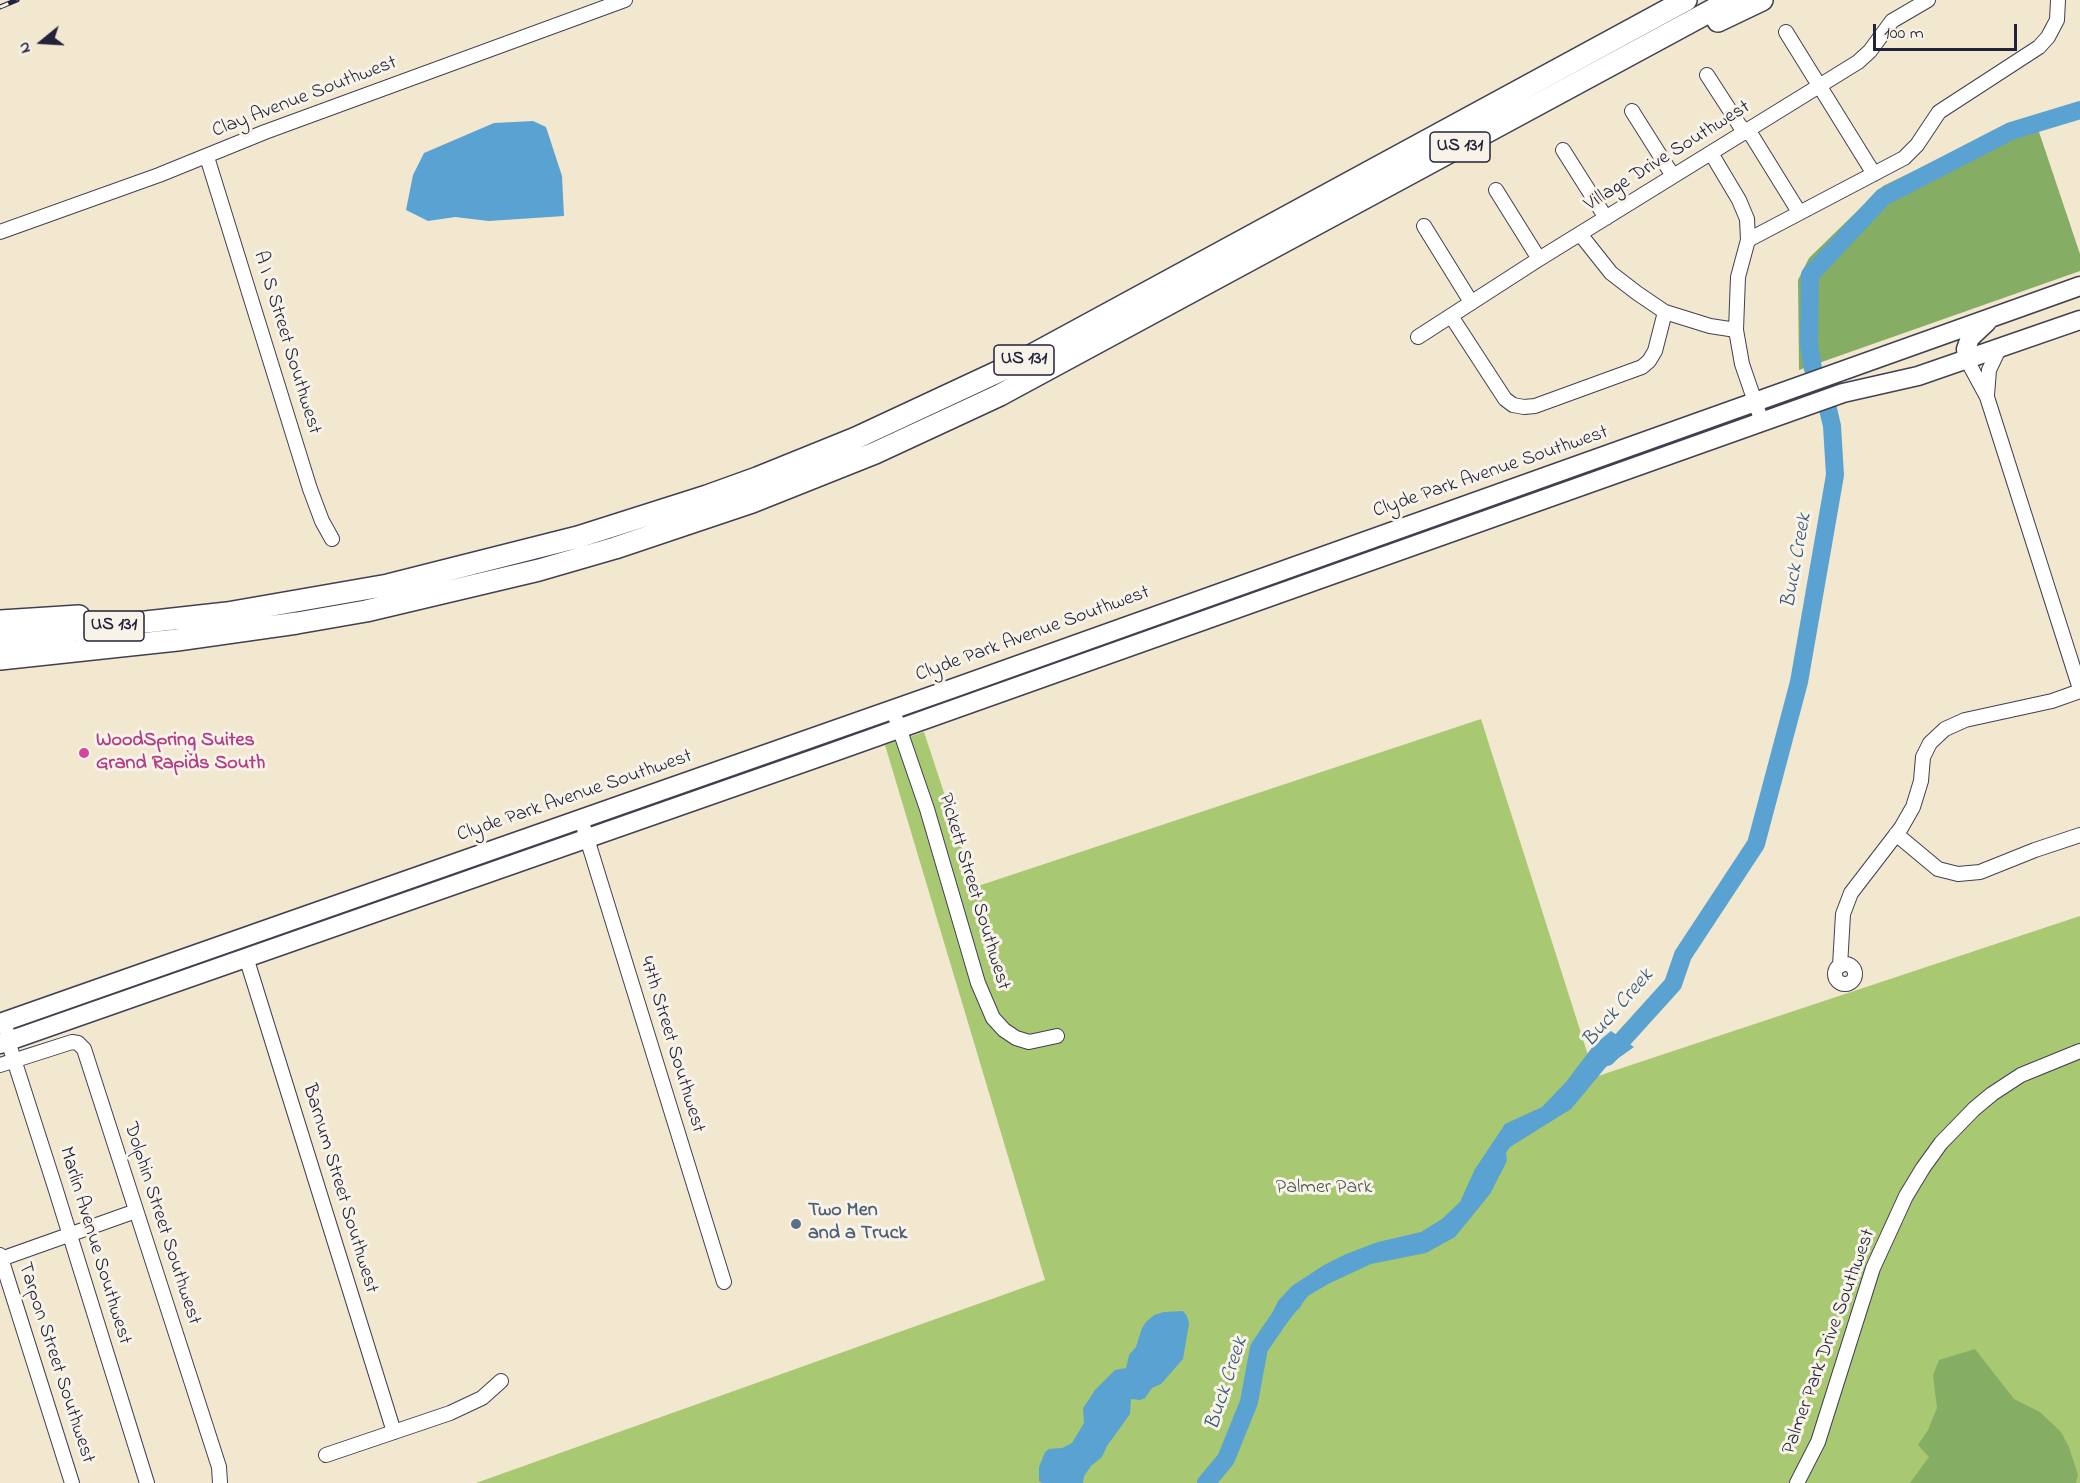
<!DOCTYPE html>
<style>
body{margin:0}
#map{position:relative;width:2080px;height:1483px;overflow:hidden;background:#f2e7cf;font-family:"Indie Flower",sans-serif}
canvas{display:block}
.north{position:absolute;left:12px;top:12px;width:60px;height:60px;-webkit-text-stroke:4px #f7f3e8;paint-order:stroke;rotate:252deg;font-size:16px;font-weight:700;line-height:24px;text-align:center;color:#22223b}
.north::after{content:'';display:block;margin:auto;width:21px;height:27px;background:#22223b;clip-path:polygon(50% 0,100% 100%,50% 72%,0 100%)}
.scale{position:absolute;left:1873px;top:24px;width:144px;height:27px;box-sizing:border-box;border:3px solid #22223b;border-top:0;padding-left:8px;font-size:18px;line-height:21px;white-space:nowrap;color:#22223b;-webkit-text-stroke:4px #f7f3e8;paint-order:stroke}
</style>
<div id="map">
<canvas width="2080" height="1483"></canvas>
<div class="north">N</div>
<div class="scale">100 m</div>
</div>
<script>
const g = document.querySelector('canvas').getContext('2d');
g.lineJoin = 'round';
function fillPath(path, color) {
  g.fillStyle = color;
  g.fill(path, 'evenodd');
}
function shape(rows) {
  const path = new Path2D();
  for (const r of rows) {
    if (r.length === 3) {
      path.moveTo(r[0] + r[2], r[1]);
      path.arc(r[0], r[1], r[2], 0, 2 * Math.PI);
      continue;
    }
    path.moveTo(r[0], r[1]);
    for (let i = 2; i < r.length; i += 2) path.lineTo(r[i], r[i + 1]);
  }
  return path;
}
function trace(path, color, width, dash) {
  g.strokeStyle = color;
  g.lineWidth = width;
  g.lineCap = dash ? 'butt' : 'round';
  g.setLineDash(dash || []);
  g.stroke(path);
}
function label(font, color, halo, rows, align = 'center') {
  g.font = font + ' "Indie Flower",sans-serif';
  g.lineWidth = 6;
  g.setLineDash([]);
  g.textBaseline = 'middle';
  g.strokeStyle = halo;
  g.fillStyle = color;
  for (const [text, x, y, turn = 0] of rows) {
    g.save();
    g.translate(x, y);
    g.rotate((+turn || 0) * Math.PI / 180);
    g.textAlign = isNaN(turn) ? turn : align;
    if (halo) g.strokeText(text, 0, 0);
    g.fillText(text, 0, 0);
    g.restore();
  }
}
fillPath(shape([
 [1481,719,1595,1077,2080,916,2080,1483,476,1483,1045,1280,885,745,924,732,975,887]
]), '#a8c972');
fillPath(shape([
 [2034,117,2080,254,2080,271,1799,370,1798,280,1809,258,1883,186,1988,135],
 [1975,1349,2014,1399,2040,1412,2061,1432,2069,1447,2078,1475,2076,1483,1910,1483,1929,1457,1918,1445,1928,1430,1937,1408,1933,1375,1939,1360]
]), '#86ad64');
fillPath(shape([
 [533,121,546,127,562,176,564,216,489,221,455,217,428,221,406,210,413,175,424,153,494,123],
 [1611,1031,1634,1047,1606,1067,1571,1109,1510,1147,1506,1153,1507,1161,1490,1194,1455,1237,1426,1253,1371,1264,1328,1284,1308,1296,1287,1323,1272,1314,1278,1301,1292,1286,1324,1265,1346,1254,1378,1242,1421,1232,1442,1219,1460,1202,1475,1169,1505,1124,1542,1107,1566,1082,1594,1045],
 [1183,1311,1187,1316,1189,1324,1183,1359,1161,1384,1152,1388,1145,1398,1140,1400,1131,1399,1130,1414,1107,1446,1102,1457,1091,1466,1084,1476,1083,1483,1042,1483,1039,1481,1039,1467,1045,1452,1049,1449,1062,1448,1072,1443,1084,1423,1083,1408,1086,1404,1095,1390,1115,1370,1126,1368,1129,1355,1136,1347,1142,1328,1146,1322,1154,1315,1164,1312]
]), '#5aa2d1');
trace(shape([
 [1813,369,1809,344,1810,275,1883,197,2011,131,2080,110],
 [1607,1057,1673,984,1683,955,1756,844,1799,682,1835,475,1832,426,1828,409],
 [1206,1483,1226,1459,1249,1402,1259,1348,1287,1307,1293,1302]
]), '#5aa2d1', 18);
const minor = shape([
 [1786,32,1874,174],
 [1707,75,1740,126,1752,136,1799,212],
 [1632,111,1673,176],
 [1563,150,1606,218],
 [1711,153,1739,200,1747,219,1748,240,1738,277,1736,330,1742,364,1762,422],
 [207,157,310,489,322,521,332,539],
 [1496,190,1539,259],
 [1424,226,1471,302],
 [0,232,159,175,265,132,625,0],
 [1580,234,1611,273,1637,293,1665,312,1710,326,1736,330],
 [1748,240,1904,158,1917,145,1939,112,2039,47,2048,37,2057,20,2058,0],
 [1451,316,1505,399,1513,405,1524,407,1535,406,1642,367,1649,361,1655,351,1665,312],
 [1418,337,1539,259,1858,62,1870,51,1892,21,1928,0],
 [1967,360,1987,397,2080,689],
 [1987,395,1989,370,1999,349],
 [896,719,927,809,978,983,993,1018,1004,1030,1016,1038,1029,1042,1057,1036],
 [581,819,724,1282],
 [1896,834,1938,869,1958,874,1980,872,2035,850,2080,835],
 [246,957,394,1432],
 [1845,974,10],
 [1840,966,1843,914,1851,893,1901,828,1913,807,1921,781,1923,757,1930,743,1945,729,1965,720,2052,701,2080,691],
 [7,1032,8,1041,54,1184,147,1483],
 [0,1065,72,1042,78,1043,84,1049,219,1467,220,1483],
 [0,1255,72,1483],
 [1,1259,136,1211],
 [326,1455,450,1413,482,1398,501,1381],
 [1797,1483,1818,1442,1873,1268,1906,1196,1923,1168,1941,1143,1974,1109,1992,1094,2021,1075,2080,1051]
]);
const major = shape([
 [1967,360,1966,349,1970,338,1987,322],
 [0,1023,951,689,2080,286],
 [0,1044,828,754,1843,393,1918,376,2080,320]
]);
const highway = shape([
 [1718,21,1762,0],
 [0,621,79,616],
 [0,638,227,613,388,585,578,537,707,496,757,478,856,438,1019,362,1686,0],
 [0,659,177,640,297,623,366,611,539,570,615,548,752,502,875,453,1000,395,1731,0]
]);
trace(minor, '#414051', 16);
trace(major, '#414051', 21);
trace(highway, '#414051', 24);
trace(minor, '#fff', 14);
trace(major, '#fff', 18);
trace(highway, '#fff', 21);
const rail = shape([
 [0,7,17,0]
]);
trace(rail, '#22223b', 5);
trace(rail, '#f7f3e8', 3, [9]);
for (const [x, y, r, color] of [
 [84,753,6,"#d1479c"],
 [796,1224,6,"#5c6f8a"]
]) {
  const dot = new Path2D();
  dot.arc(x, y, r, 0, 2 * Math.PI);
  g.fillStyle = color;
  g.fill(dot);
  trace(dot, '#f7f3e8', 2);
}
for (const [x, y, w] of [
 [1460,147,60],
 [1024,360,60],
 [114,626,60]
]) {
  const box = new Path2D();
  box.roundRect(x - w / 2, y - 15, w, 30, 4.5);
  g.fillStyle = '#f7f3e8';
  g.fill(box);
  trace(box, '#22223b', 1.5);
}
label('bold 18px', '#22223b', null, [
 ["US 131",1460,147],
 ["US 131",1024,360],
 ["US 131",114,626]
]);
label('20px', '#22223b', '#f7f3e8', [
 ["Clay Avenue Southwest",305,98,-21],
 ["Village Drive Southwest",1668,157,-32],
 ["A I S Street Southwest",286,343,73],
 ["Clyde Park Avenue Southwest",1491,473,-19],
 ["Clyde Park Avenue Southwest",1033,635,-20],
 ["Clyde Park Avenue Southwest",575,797,-19],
 ["Pickett Street Southwest",973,892,73],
 ["47th Street Southwest",671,1045,73],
 ["Barnum Street Southwest",339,1189,73],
 ["Dolphin Street Southwest",161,1224,72],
 ["Marlin Avenue Southwest",94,1246,73],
 ["Palmer Park Drive Southwest",1830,1342,-70],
 ["Tarpon Street Southwest",55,1363,72]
]);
label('bold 20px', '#b23c85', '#f7f3e8', [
 ["WoodSpring Suites",96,742],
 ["Grand Rapids South",96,765]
], 'left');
label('20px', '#4a544c', '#f7f3e8', [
 ["Palmer Park",1324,1189]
]);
label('bold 20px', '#4e5e75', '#f7f3e8', [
 ["Two Men",808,1212],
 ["and a Truck",808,1235]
], 'left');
label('italic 21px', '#385577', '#f7f3e8', [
 ["Buck Creek",1798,561,-80],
 ["Buck Creek",1619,1009,-49],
 ["Buck Creek",1228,1384,-72]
]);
</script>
